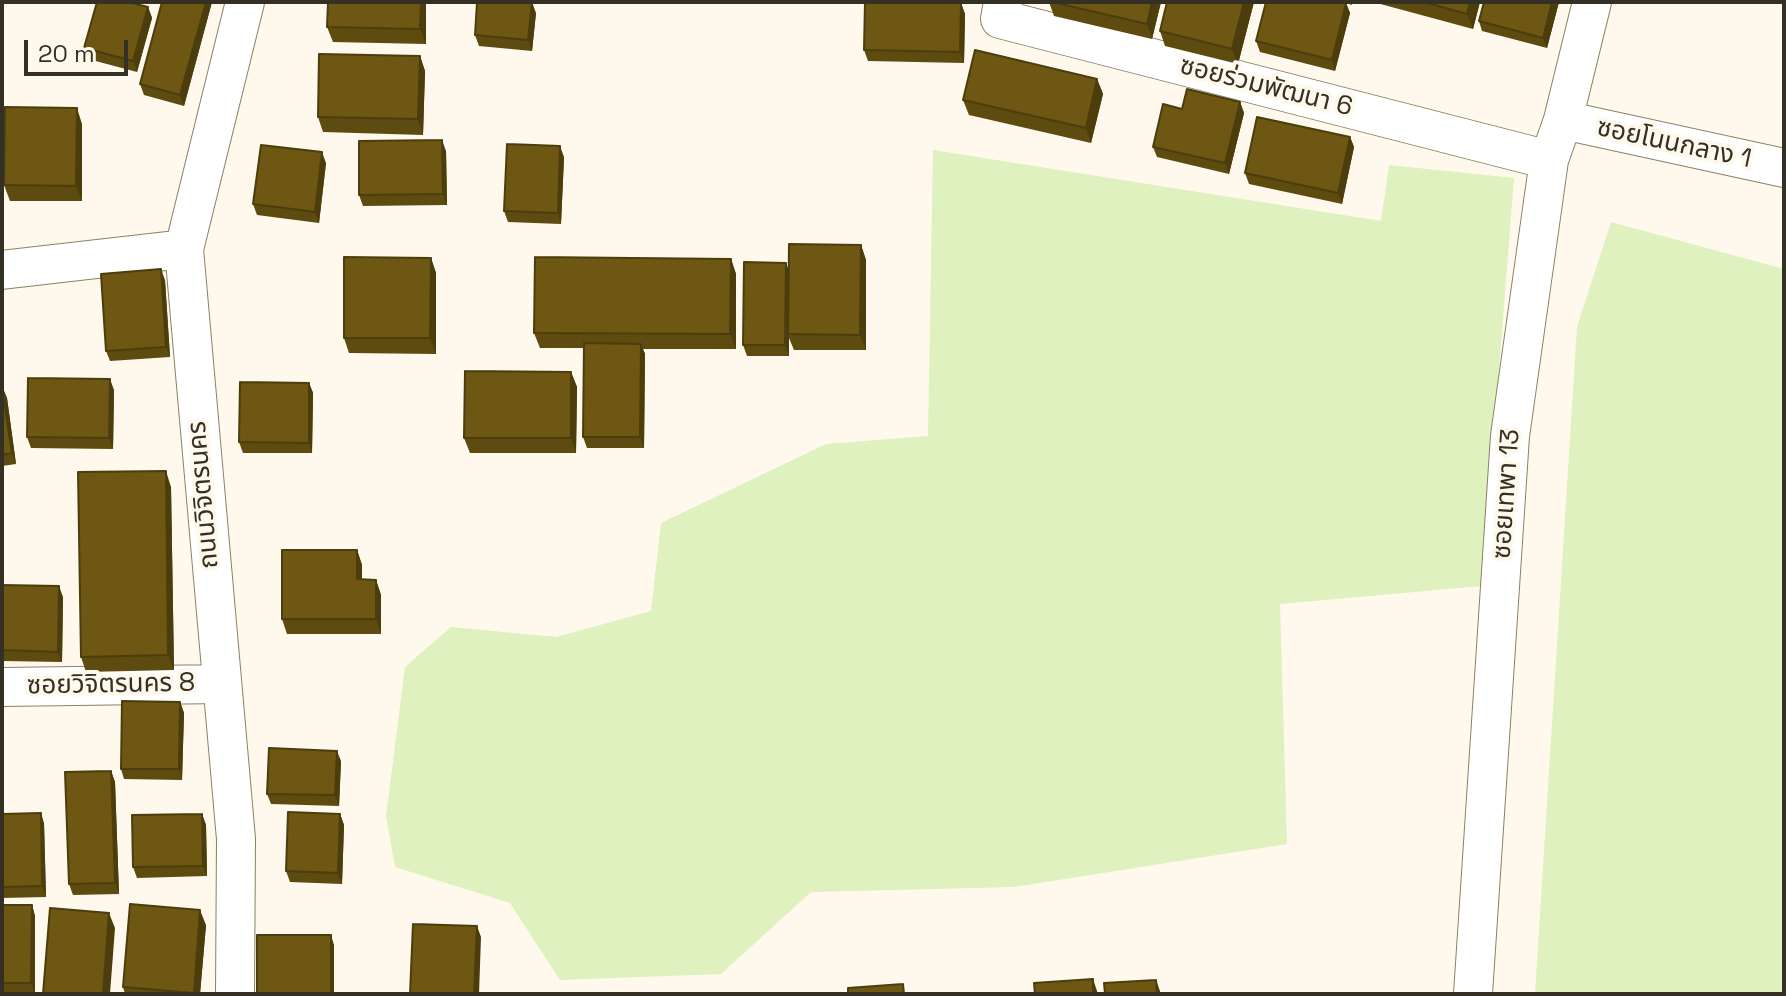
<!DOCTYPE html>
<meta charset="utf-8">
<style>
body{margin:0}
#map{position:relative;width:1786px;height:996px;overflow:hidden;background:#fef9ec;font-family:"Space Grotesk",sans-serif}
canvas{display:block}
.frame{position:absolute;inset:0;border:4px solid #353024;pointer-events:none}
.scale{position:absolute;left:24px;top:40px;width:104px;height:36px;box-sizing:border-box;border:4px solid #353024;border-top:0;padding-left:10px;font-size:24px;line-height:28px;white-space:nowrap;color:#353024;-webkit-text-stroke:6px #fef9ec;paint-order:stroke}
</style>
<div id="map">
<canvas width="1786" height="996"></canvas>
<div class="frame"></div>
<div class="scale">20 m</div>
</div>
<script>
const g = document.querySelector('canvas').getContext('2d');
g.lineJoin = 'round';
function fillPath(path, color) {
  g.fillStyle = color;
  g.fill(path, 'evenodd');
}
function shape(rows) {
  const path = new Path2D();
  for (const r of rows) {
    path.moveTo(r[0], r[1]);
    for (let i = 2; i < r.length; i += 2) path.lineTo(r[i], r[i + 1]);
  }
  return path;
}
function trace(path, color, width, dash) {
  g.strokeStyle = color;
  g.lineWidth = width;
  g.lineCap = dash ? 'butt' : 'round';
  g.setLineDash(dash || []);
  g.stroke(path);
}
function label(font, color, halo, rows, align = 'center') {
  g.font = font + ' "Space Grotesk","Noto Sans Thai",sans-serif';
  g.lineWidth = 8;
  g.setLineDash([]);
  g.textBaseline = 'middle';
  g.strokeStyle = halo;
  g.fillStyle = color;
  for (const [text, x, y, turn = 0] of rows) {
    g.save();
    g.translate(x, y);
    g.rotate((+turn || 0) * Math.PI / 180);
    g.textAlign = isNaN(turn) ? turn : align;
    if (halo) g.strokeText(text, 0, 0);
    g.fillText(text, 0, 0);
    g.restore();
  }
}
fillPath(shape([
 [933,150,1381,221,1389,165,1514,178,1482,586,1280,604,1287,844,1014,887,811,892,721,974,560,980,510,903,395,867,386,816,405,667,451,627,556,637,651,611,661,523,826,444,928,436],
 [1611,222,1784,269,1784,994,1535,994,1577,327]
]), '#def1be');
const minor = shape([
 [1003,2,1000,19,1549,160],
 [1563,120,1784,168],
 [2,270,184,249],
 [2,687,221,684],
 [235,994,236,839,184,249,245,2],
 [1473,994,1510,436,1549,160,1563,120,1592,2]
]);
trace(minor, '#8c8063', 40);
trace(minor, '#fff', 38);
fillPath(shape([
 [162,2,212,2,184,106,144,95,140,84],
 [328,2,426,2,426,44,333,42,327,27],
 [1049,2,1161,2,1152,39,1054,16],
 [1254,2,1238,64,1165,46,1160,31],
 [1266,2,1352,2,1352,5,1346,3,1350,13,1335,71,1260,52,1256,41],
 [1373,2,1480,2,1473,29],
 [1484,2,1559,2,1547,48,1482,31,1479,21],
 [961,3,965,14,964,63,868,61,864,50],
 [148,7,152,18,137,72,88,59,84,48],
 [536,13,532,51,479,46,475,35],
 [420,56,425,71,423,135,323,132,318,117],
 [1097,79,1103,94,1091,143,969,115,963,100],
 [1240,102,1244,113,1229,174,1157,157,1153,147,1182,109],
 [82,124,82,201,10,201,4,185],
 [1350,137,1354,147,1342,204,1249,184,1245,173],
 [446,151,447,205,363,206,359,195],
 [564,157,561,224,508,222,504,211],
 [326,163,319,223,257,215,253,204],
 [861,245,866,260,866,350,794,350,789,338,789,356,747,356,743,345],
 [431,258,436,273,436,354,349,353,344,338],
 [731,259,736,274,736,349,643,349,645,354,644,448,587,448,583,437,583,348,540,348,534,333],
 [165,280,170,357,110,361,106,351],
 [571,372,577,387,576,453,470,453,464,438],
 [309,383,313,393,312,453,243,453,239,442],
 [2,388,7,398,16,464,2,466],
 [114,390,113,449,31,448,27,437],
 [171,487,174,670,86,672,81,657],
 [357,550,362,565,362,579,376,580,381,595,381,634,287,634,282,619],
 [2,585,63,597,62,662,2,661],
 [180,702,184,713,182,780,124,779,121,769],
 [341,761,339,806,271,804,267,794],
 [111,771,115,782,119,894,73,895,69,884],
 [2,814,44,823,46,897,2,898],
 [202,814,206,825,207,876,137,878,133,867],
 [340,814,344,825,342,884,290,882,286,871],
 [2,905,32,905,35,916,35,994,2,994],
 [206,925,200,994,125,994,123,987]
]), '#5e4b10');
fillPath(shape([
 [206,2,212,2,184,106,180,95],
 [421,2,426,2,426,44,420,29],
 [532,2,536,13,532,51,528,40],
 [1152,2,1161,2,1152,39,1147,24],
 [1244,2,1254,2,1238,64,1232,49],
 [1470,2,1480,2,1473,29,1467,14],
 [1552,2,1559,2,1547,48,1543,38],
 [961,3,965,14,964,63,960,52],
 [1346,3,1350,13,1335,71,1332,60],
 [148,7,152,18,137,72,133,61],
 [420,56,425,71,423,135,418,119],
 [1097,79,1103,94,1091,143,1086,128],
 [1240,102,1244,113,1229,174,1225,163],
 [77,108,82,124,82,201,76,186],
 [1350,137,1354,147,1342,204,1338,193],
 [442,140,446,151,447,205,443,194],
 [560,146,564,157,561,224,558,213],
 [322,152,326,163,319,223,315,212],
 [861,245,866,260,866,350,860,335],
 [431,258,436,273,436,354,430,338],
 [731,259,736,274,736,349,730,334],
 [786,263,790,273,788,334,789,338,789,356,785,345],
 [161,269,165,280,170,357,166,347],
 [641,344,645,354,644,448,640,437],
 [571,372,577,387,576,453,571,438],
 [110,379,114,390,113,449,109,438],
 [309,383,313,393,312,453,309,443],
 [3,388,7,398,16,464,12,453],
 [166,471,171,487,174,670,168,655],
 [357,550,362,565,362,594,357,579],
 [376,580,381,595,381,634,376,619],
 [59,586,63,597,62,662,58,652],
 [180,702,184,713,182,780,179,769],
 [337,751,341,761,339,806,335,795],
 [111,771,115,782,119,894,115,883],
 [41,813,44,823,46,897,42,886],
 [202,814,206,825,207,876,203,866],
 [340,814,344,825,342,884,338,873],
 [32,905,35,916,35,994,31,983],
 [200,910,206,925,200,994,194,994],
 [109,913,115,928,110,994,103,994],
 [477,926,481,937,479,994,474,994],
 [331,935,334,945,334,994,331,994],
 [1093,979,1098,994,1093,994],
 [1156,980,1160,991,1160,994,1157,994]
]), '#4c3d0d');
const building = shape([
 [97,2,128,2,148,7,133,61,84,48,97,2],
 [162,2,206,2,180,95,140,84,162,2],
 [328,2,421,2,420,29,327,27,328,2],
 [477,2,532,2,528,40,475,35,477,2],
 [865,2,961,3,960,52,864,50,865,2],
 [1052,2,1152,2,1147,24,1052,2],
 [1167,2,1244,2,1232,49,1160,31,1167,2],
 [1266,2,1346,3,1332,60,1256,41,1266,2],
 [1424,2,1470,2,1467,14,1424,2],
 [1484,2,1552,2,1543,38,1479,21,1484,2],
 [975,50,1097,79,1086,128,963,100,975,50],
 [319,54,420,56,418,119,318,117,319,54],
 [1187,89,1240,102,1225,163,1153,147,1163,104,1182,109,1187,89],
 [5,107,77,108,76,186,4,185,5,107],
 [1257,117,1350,137,1338,193,1245,173,1257,117],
 [442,140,443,194,359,195,359,141,442,140],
 [507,144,560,146,558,213,504,211,507,144],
 [261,145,322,152,315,212,253,204,261,145],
 [789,244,861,245,860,335,788,334,789,244],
 [344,257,431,258,430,338,344,338,344,257],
 [535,257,731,259,730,334,534,333,535,257],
 [744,262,786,263,785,345,743,345,744,262],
 [161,269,166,347,106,351,101,274,161,269],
 [584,343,641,344,640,437,583,437,584,343],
 [465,371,571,372,571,438,464,438,465,371],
 [28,378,110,379,109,438,27,437,28,378],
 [240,382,309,383,309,443,239,442,240,382],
 [2,388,12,453,2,455,2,388],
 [166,471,168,655,81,657,78,472,166,471],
 [282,550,357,550,357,579,376,580,376,619,282,619,282,550],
 [2,585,59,586,58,652,2,650,2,585],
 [122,701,180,702,179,769,121,769,122,701],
 [269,748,337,751,335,795,267,794,269,748],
 [111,771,115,883,69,884,65,772,111,771],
 [288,812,340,814,338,873,286,871,288,812],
 [41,813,42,886,2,887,2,814,41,813],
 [202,814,203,866,133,867,132,815,202,814],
 [130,904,200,910,194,993,123,987,130,904],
 [2,905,32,905,31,983,2,983,2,905],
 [50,908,109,913,103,994,43,994,50,908],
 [413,924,477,926,474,994,410,994,413,924],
 [257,935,331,935,331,994,257,994,257,935],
 [1093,979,1093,994,1035,994,1034,983,1093,979],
 [1156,980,1157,994,1105,994,1104,983,1156,980],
 [903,984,904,994,848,994,848,988,903,984]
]);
fillPath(building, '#6d5713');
trace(building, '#4c3d0d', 2);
label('26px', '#353024', '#fef9ec', [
 ["ซอยร่วมพัฒนา 6",1266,87,14],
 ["ซอยโนนกลาง 1",1674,144,12],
 ["ซอยเทพา 13",1507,494,-86],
 ["ถนนวิจิตรนคร",204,495,-95],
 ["ซอยวิจิตรนคร 8",111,685,-1]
]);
</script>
